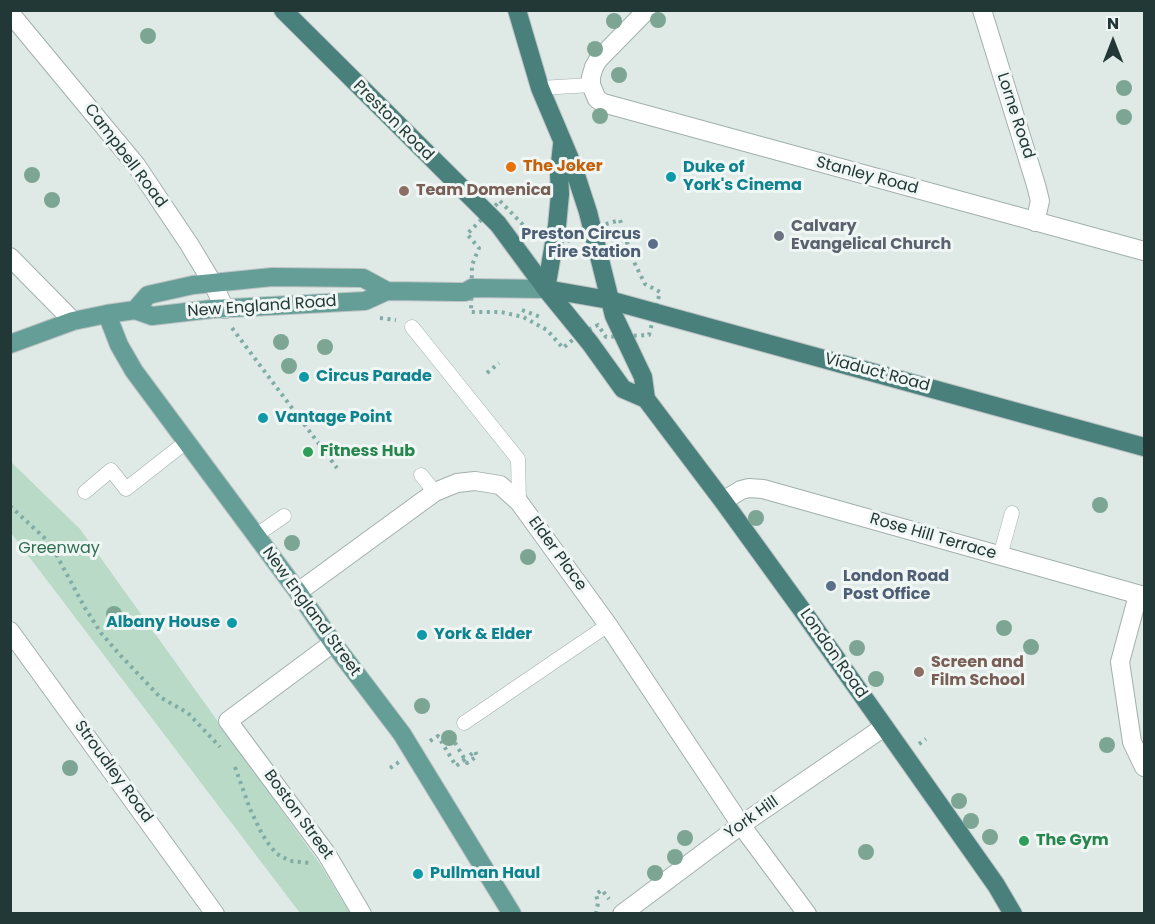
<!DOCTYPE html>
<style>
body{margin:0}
#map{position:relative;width:1155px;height:924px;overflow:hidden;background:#dfe9e6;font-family:Poppins,sans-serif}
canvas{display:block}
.frame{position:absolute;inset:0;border:12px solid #213836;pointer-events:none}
.north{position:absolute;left:1083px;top:12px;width:60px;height:60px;-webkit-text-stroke:4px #eff6f4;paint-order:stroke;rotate:0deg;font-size:16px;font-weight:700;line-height:24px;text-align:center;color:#213836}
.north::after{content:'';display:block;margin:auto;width:21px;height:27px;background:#213836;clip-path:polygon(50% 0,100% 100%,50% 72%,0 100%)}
</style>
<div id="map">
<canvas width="1155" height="924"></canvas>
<div class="frame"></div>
<div class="north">N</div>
</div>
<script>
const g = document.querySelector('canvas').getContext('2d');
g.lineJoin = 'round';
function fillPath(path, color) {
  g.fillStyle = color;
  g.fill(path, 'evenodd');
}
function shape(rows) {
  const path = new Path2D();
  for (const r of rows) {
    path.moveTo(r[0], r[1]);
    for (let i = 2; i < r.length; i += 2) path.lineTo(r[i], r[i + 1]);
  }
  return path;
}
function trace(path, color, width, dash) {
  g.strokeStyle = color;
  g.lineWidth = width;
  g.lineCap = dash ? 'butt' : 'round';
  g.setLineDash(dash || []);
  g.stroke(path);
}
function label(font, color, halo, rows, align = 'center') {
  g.font = font + ' Poppins,sans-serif';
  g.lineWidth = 6;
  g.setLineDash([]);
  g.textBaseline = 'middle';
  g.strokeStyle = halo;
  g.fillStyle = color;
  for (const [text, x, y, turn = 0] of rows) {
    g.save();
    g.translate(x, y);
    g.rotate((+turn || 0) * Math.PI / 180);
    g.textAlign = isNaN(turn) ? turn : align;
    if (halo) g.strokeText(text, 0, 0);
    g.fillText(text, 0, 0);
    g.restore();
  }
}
fillPath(shape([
 [11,462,80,529,320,864,350,913,300,913,11,533]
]), '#b8dac7');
const service = shape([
 [540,88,591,85],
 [412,327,518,459,519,502],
 [421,475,435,492],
 [85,492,111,470,126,489,186,442],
 [255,536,284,516],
 [1000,556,1012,513],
 [464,723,608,625]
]);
const minor = shape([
 [647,10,598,60,594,67,591,77,591,85,597,99,603,103,1144,251],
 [982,10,1036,185,1040,201,1035,222],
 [10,13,136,165,189,244,212,282,225,309],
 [10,257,73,321],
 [723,501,741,490,749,488,763,489,1144,596],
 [298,592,435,492,457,483,475,481,500,485,519,502,608,625,741,825,807,914],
 [1138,595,1120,662,1132,742,1144,767],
 [10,631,215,914],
 [333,643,228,721,326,853,362,914],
 [622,914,741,825,884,727]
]);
const primary = shape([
 [135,310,148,295,193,285,272,277,363,278,387,291,458,292,465,292,472,288,546,289],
 [107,314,119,345,134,371,298,592,333,643,402,734,512,914],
 [10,344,73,321,107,314,135,310,152,316,212,309,365,301,387,291]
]);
const trunk = shape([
 [283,10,498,224,546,289,590,343,623,389,646,399],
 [517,10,540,88,573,166,588,212,614,316,643,377,646,399,723,501,802,610,996,885,1013,914],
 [546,289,609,300,1144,447],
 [546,289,557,226,560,194,559,173,562,145]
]);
trace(service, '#a2b0ae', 15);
trace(minor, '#a2b0ae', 20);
trace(primary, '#bcc3c3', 20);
trace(trunk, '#bcc3c3', 20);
trace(shape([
 [500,201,529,231,567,243,571,234,620,220,632,258,645,284,660,292,649,335,606,337,598,325,581,333,563,348,547,330,523,317,501,312,471,312,472,265,479,248,467,234,500,201],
 [522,310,543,318],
 [380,318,396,320],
 [232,328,337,468],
 [487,373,499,363],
 [10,506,50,543,85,608,101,633,121,656,160,697,188,713,220,747],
 [451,736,467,763,477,756,475,751,467,758],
 [430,741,438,736,456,766,463,761],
 [919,744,926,739],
 [235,767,250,809,262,834,270,846,277,854,290,861,311,863],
 [390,768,399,762],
 [596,914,598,903,596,894,602,890,609,899]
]), '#81aba5', 4, [3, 4.5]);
trace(service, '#fff', 14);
trace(minor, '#fff', 18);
trace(primary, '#659d97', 18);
trace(trunk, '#4a807c', 18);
trace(shape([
 [463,761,467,758]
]), '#81aba5', 4, [3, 4.5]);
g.fillStyle = '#7da594';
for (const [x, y] of [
 [658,20],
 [614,21],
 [148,36],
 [595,49],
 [619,75],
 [1124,88],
 [600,116],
 [1124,117],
 [32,175],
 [52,200],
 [281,342],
 [325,347],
 [289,366],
 [1100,505],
 [756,518],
 [292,543],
 [528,557],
 [114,614],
 [1004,628],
 [1031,647],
 [857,648],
 [876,679],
 [422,706],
 [449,738],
 [1107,745],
 [70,768],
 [959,801],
 [971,821],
 [990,837],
 [685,838],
 [866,852],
 [675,857],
 [655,873]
]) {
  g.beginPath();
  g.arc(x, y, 8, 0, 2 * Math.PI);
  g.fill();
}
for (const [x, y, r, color] of [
 [511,167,6,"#e8710a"],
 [671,177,6,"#0f9aa8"],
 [404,191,6,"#8d6e63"],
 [779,236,6,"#6b7280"],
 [653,244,6,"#5c6f8a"],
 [304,377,6,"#0f9aa8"],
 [263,418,6,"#0f9aa8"],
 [308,452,6,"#2e9e5b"],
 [831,586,6,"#5c6f8a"],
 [232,623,6,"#0f9aa8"],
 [422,635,6,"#0f9aa8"],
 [919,672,6,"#8d6e63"],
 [1024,841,6,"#2e9e5b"],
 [418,874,6,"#0f9aa8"]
]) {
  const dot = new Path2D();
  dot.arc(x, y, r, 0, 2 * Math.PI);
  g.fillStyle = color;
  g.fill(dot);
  trace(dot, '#eff6f4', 2);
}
label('16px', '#213836', '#eff6f4', [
 ["Lorne Road",1015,116,72],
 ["Preston Road",393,121,45],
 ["Campbell Road",125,156,53],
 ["Stanley Road",867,176,15],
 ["New England Road",262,307,-4],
 ["Viaduct Road",877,373,15],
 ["Rose Hill Terrace",933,537,16],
 ["Elder Place",557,554,54],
 ["New England Street",311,612,54],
 ["London Road",833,654,55],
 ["Stroudley Road",113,772,54],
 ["Boston Street",298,815,54],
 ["York Hill",752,818,-35]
]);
label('bold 16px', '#c56008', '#eff6f4', [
 ["The Joker",523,167]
], 'left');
label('bold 16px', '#0d838f', '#eff6f4', [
 ["Duke of",683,168],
 ["York's Cinema",683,186],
 ["Circus Parade",316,377],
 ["Vantage Point",275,418],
 ["Albany House",220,623,"right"],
 ["York & Elder",434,635],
 ["Pullman Haul",430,874]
], 'left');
label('bold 16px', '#785e54', '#eff6f4', [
 ["Team Domenica",416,191],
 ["Screen and",931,663],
 ["Film School",931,681]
], 'left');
label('bold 16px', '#5b616d', '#eff6f4', [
 ["Calvary",791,227],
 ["Evangelical Church",791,245]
], 'left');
label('bold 16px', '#4e5e75', '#eff6f4', [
 ["Preston Circus",641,235],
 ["Fire Station",641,253],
 ["London Road",843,577,"left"],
 ["Post Office",843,595,"left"]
], 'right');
label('bold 16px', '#27864d', '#eff6f4', [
 ["Fitness Hub",320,452],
 ["The Gym",1036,841]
], 'left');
label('16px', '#2d6d50', '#eff6f4', [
 ["Greenway",59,549]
]);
</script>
